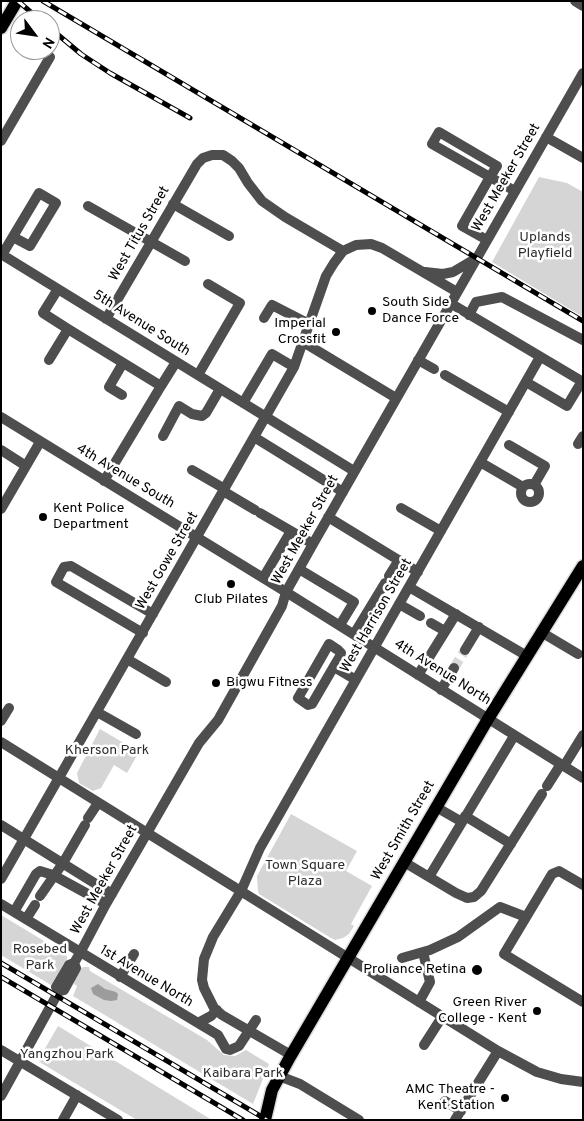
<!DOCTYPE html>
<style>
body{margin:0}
#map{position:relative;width:584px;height:1121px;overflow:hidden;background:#fff;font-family:Overpass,sans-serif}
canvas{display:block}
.frame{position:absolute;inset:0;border:2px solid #000;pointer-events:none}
.north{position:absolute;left:10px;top:10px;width:50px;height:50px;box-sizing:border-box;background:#fff;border:1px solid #999;border-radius:50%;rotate:121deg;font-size:14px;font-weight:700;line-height:20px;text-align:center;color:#000}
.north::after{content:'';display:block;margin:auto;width:18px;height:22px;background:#000;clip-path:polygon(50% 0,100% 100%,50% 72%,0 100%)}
</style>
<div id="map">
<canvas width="584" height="1121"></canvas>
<div class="frame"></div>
<div class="north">N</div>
</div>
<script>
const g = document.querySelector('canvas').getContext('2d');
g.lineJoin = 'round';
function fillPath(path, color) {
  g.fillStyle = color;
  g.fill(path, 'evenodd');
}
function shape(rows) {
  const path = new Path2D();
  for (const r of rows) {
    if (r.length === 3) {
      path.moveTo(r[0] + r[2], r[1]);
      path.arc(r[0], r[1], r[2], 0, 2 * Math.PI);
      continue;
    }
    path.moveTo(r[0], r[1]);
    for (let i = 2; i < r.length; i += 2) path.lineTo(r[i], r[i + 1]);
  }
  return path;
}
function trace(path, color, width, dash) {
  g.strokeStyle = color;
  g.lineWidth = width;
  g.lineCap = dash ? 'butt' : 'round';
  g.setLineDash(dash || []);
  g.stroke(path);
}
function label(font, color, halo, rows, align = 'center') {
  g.font = font + ' Overpass,sans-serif';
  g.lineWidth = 5;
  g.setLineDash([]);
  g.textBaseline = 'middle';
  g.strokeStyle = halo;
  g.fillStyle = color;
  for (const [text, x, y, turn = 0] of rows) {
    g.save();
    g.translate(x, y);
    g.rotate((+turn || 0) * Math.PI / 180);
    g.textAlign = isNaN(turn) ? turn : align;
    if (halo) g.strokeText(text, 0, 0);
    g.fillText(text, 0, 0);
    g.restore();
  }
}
fillPath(shape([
 [539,177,567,183,583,192,583,317,492,262],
 [100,729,139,752,127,773,114,765,101,788,93,791,79,783,77,773],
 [291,814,357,851,346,871,372,886,351,924,354,926,349,934,343,938,335,940,331,938,259,894,258,891,257,876],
 [1,915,64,953,67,956,67,959,51,985,1,955],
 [84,967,89,967,90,971,207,1040,224,1055,235,1056,246,1050,269,1064,253,1104,73,996,77,986,74,984,75,975,80,968],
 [58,1026,212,1120,137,1120,41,1063,39,1059]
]), '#d5d5d5');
fillPath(shape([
 [98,984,105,989,116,992,118,994,117,1000,111,1001,104,1000,93,994,91,988]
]), '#9c9c9c');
trace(shape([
 [454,668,465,650]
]), '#d9d9d9', 10, [10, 5]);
const major = shape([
 [1,28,17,1],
 [265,1120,272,1090,290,1057,488,719,583,566]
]);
trace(major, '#dbdbdb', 15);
trace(shape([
 [575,1,583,6],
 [546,137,583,158],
 [1,141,50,57],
 [173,204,229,236],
 [88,206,185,261],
 [487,240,462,226,490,177,497,166,439,132,432,144,490,177,515,191],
 [1,254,354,471],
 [2,255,39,193,56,203,30,246,13,237],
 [425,272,443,274,453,272,475,259],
 [58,289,43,313,68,329,161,386,176,362],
 [450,303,583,382],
 [469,315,476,302,502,297,583,340],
 [264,318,272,305,309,324],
 [106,319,197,164,203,158,212,155,223,155,232,161,239,168,248,183,262,201,285,217,343,251],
 [303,342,396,398],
 [49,360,68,329],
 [418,360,434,369],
 [198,375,240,303,208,284],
 [445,375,509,412],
 [526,382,567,406,582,381],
 [122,395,109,387,123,363],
 [243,403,272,354,294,367],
 [1,417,286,592,583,778],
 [163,436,179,406,192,414,202,416,206,413,220,389],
 [254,437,343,492],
 [578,444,583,436],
 [509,445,545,466,534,485],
 [1,450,26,466],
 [480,462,523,487],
 [192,470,225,489],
 [104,481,161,386],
 [530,493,9],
 [223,491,255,510],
 [401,508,441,531],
 [1,509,40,442],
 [260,513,291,531],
 [328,517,418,572],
 [299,569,354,602,340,625],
 [389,576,399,560],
 [263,578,291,531,313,544],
 [409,587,527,656],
 [399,604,420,616],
 [431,623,445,631],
 [541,632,578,654],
 [143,633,56,582,64,567,71,566,153,614],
 [354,634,385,583],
 [329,644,338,650,341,653,340,656,312,704,308,705,298,698,329,644],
 [465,650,479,627],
 [127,659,166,682],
 [334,667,356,680],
 [418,675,456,614],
 [441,690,454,668],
 [97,712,136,734],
 [1,721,9,708],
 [1,742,498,1051,537,1072,561,1079,583,1082],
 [564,766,583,735],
 [547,786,561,764],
 [436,807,462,822],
 [465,816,511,844],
 [88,818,98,803],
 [1,825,112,894],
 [404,862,456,893,467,898,474,897,481,891,542,794],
 [429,877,514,736],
 [1,879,294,367,326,276,334,263,343,251,356,245,371,244,382,248,457,292],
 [583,885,559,871,552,874,504,954,583,1002],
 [40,896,63,863,85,825],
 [1,904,198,1023],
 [14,912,36,874,40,871,53,875,106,904],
 [26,919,35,905],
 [402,958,430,950,458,937,500,907,526,917],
 [120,977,134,954],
 [59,991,64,990,76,968,74,963],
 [419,1002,430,982,423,952],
 [217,1010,211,1016,198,1023,218,1035,226,1049,230,1050,239,1046,256,1020],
 [424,1045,442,1017],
 [1,1050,118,1120],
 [291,1055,222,1015,214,1008,204,988,202,980,204,959,213,937,241,891,260,848,540,357],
 [279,1076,300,1084,359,1120],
 [1,1096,59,991,56,987,69,965,74,963,80,953,106,904,199,743,218,720,282,606,286,592,313,544,583,73],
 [445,1101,461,1111],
 [63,1120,77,1095],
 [455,1120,498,1051]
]), '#4e4e4e', 10);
trace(major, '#000', 12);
const rail = shape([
 [18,1,40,20],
 [43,1,583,321],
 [50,28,81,54,110,73,190,118],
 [1,963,267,1120],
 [1,977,243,1120]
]);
trace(rail, '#000', 5);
trace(rail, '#fff', 3, [9]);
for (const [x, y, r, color] of [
 [372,311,5,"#000"],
 [336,332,5,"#000"],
 [43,517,5,"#000"],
 [231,584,5,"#000"],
 [216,683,5,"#000"],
 [477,970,6,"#000"],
 [537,1011,5,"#000"],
 [505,1098,5,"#000"]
]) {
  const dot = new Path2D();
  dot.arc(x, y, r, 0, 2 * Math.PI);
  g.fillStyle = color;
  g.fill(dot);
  trace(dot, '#fff', 2);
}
label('14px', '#000', '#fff', [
 ["West Meeker Street",507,178,-60],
 ["West Titus Street",140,234,-60],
 ["5th Avenue South",141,324,32],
 ["4th Avenue South",125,477,31],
 ["West Meeker Street",306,530,-61],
 ["West Gowe Street",168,561,-60],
 ["West Harrison Street",377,616,-60],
 ["4th Avenue North",442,673,32],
 ["West Smith Street",404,831,-60],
 ["West Meeker Street",105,880,-61],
 ["1st Avenue North",146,977,31]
]);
label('14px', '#2c2c2c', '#fff', [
 ["Uplands",545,238],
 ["Playfield",545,254],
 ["Kherson Park",107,751],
 ["Town Square",305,866],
 ["Plaza",305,882],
 ["Rosebed",40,950],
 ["Park",40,966],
 ["Yangzhou Park",67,1055],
 ["Kaibara Park",243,1074]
]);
label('14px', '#000', '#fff', [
 ["South Side",382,303,"left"],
 ["Dance Force",382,319,"left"],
 ["Imperial",326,324],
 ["Crossfit",326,340],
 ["Kent Police",53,509,"left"],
 ["Department",53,525,"left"],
 ["Club Pilates",231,600,"center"],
 ["Bigwu Fitness",226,683,"left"],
 ["Proliance Retina",466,970],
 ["Green River",527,1003],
 ["College - Kent",527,1019],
 ["AMC Theatre -",495,1090],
 ["Kent Station",495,1106]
], 'right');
</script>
